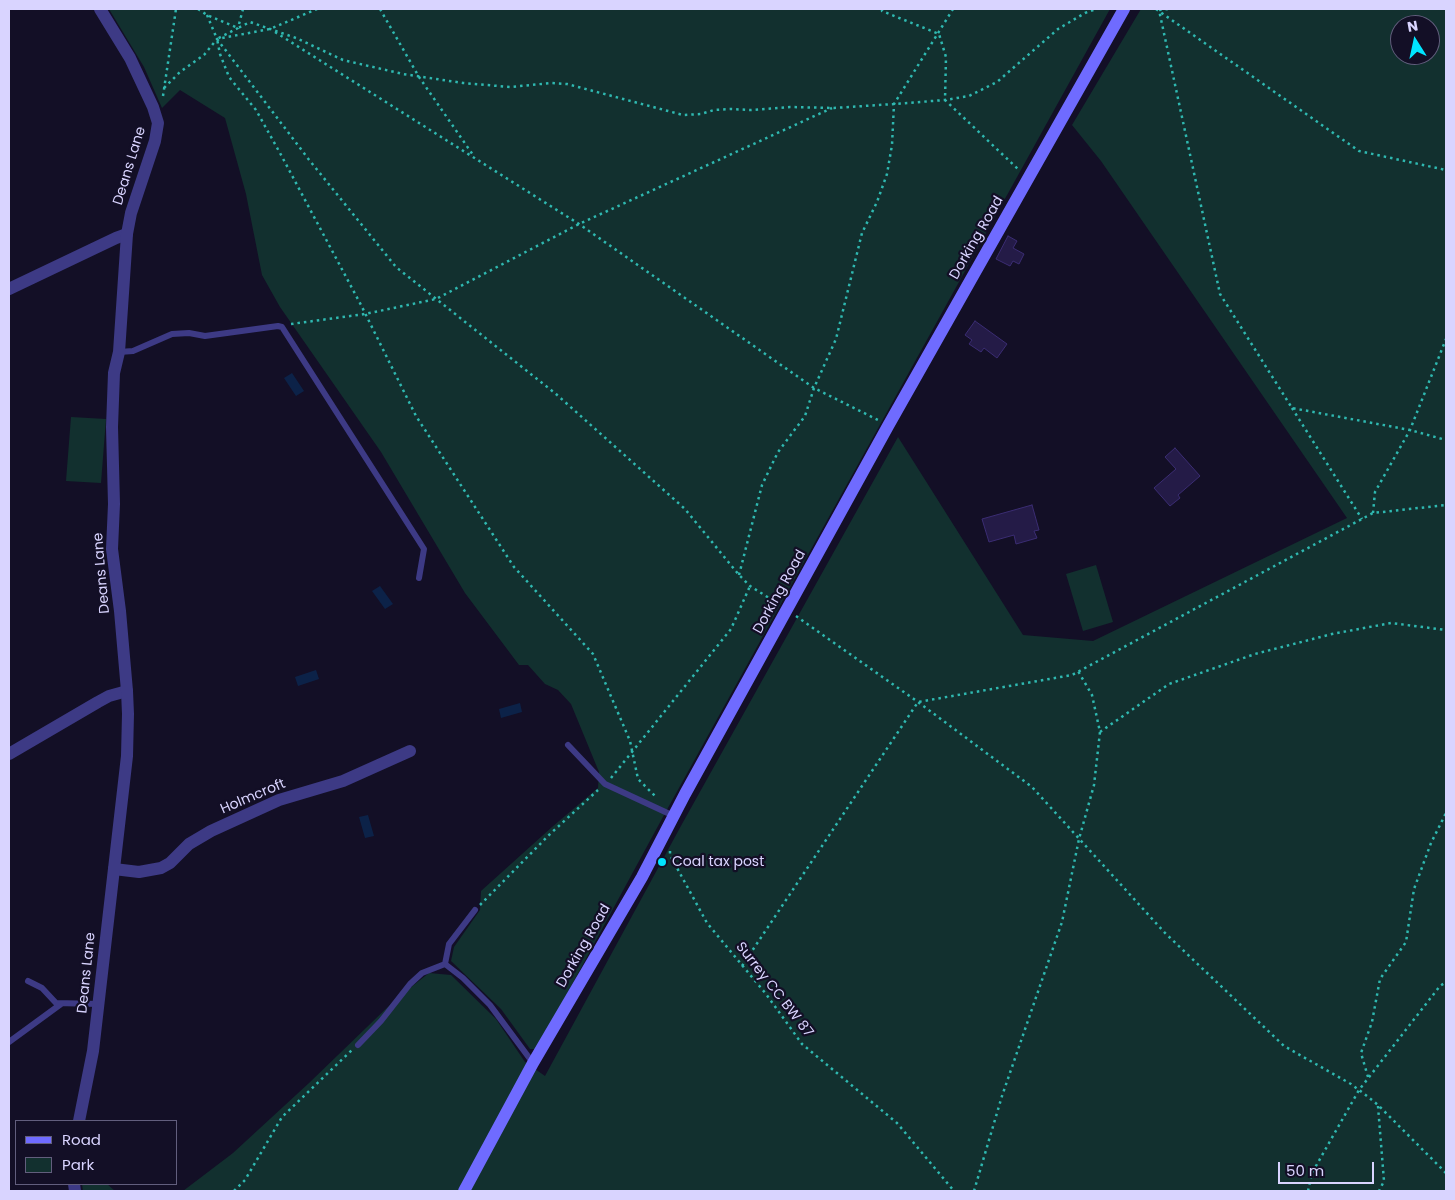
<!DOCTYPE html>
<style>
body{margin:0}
#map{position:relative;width:1455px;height:1200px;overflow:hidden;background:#130f26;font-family:Poppins,sans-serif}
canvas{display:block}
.frame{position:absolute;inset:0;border:10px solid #d9d4ff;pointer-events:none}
.legend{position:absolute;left:15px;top:1120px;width:162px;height:65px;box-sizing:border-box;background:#130f26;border:1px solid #625e7d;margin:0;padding:6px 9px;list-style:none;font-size:15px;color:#d9d4ff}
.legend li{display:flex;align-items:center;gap:10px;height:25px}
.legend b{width:25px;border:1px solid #625e7d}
.north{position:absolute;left:1390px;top:15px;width:50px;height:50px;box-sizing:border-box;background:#130f26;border:1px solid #625e7d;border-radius:50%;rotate:350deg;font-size:14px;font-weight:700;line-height:20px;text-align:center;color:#d9d4ff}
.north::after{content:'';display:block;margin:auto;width:18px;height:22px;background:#00e5ff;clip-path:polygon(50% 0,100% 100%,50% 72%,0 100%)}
.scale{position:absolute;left:1278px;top:1162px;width:96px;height:22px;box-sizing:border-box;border:2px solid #d9d4ff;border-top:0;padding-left:6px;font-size:15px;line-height:18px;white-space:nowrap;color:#d9d4ff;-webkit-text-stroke:4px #130f26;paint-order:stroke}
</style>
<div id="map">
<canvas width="1455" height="1200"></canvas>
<div class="frame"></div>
<ul class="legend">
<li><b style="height:6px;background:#6f6bff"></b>Road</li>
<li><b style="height:14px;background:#12302f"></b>Park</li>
</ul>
<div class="north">N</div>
<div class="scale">50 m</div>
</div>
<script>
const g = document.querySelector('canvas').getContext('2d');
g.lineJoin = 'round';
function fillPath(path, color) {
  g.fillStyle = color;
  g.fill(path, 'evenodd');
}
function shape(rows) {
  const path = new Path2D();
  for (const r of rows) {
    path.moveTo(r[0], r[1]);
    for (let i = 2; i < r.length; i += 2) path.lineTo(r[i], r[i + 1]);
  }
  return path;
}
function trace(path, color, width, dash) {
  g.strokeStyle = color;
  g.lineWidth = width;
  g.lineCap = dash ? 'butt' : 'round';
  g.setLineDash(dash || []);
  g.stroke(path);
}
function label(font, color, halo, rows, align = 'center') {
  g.font = font + ' Poppins,sans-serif';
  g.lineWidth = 4.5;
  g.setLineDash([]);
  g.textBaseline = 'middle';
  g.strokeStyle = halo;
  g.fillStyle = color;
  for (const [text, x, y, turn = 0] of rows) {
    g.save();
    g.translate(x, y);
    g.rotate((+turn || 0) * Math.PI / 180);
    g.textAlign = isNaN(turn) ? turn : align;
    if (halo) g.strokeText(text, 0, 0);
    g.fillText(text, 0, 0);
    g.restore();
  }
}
fillPath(shape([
 [109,9,1110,9,664,815,537,1049,530,1049,501,1009,451,961,454,947,480,910,481,891,552,827,598,788,599,772,571,704,558,690,545,684,528,665,519,665,465,593,381,452,280,307,262,275,246,194,225,118,180,90,162,108,144,67],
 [1141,9,1446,9,1446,1191,183,1191,233,1153,309,1083,396,999,429,973,451,975,496,1019,525,1062,545,1076,682,824,898,437,1023,635,1093,641,1347,518,1101,161,1072,125],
 [1400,25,1430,25,1430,55,1400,55],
 [71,417,106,419,101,483,66,481],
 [1096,565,1113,622,1083,631,1066,574],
 [82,1184,107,1184,115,1191,83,1191]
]), '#12302f');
fillPath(shape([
 [292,373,304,391,296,396,284,378],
 [380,586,393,604,385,609,372,591],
 [316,670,319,679,298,686,295,677],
 [520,703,522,712,501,718,499,709],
 [368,815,374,836,365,838,359,817]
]), '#0c2248');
const building = shape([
 [1008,236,1017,241,1013,248,1024,254,1019,264,1013,261,1010,266,996,259,1008,236],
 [975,321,1007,344,997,358,984,348,981,352,969,344,972,340,965,335,975,321],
 [1175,448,1200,476,1178,495,1180,498,1170,506,1154,488,1176,469,1165,457,1175,448],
 [1032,505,1039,530,1034,531,1037,538,1016,544,1014,535,989,542,982,519,1032,505]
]);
fillPath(building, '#241b47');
trace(building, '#3b2d73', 1);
trace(shape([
 [198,9,207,15,238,28,250,22,296,38,343,60,403,74,463,83,510,87,551,83,567,84,683,115,701,114,714,110,731,109,751,110,790,107,834,108,894,104,945,100,969,96,997,82,1058,29,1085,13,1096,9],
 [243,9,238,28,217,39,220,54,229,77,256,110,280,153,361,305,416,416,514,567,593,654,630,741,638,779,655,796],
 [380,9,419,77,473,155],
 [882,9,882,11,939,34,946,57,945,100,1020,171],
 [1156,9,1359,151,1446,170],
 [1168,9,1159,10,1220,294,1292,408,1410,430,1446,440],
 [207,15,217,39,310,161,396,267,556,394,685,509,739,575,750,586,777,603],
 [275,32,579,224,814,388,878,420],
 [164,88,180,72,204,55,217,39,270,29,317,9],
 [163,96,176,9],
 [291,324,365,314,436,299,579,224,832,108],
 [1292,408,1362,519],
 [1373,513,1375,492,1410,430,1446,339],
 [739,575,762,485,778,452,805,416,814,388,836,339,862,233,877,202,887,174,892,145,894,104,953,9],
 [796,616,918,702,1032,787,1165,933,1284,1046,1351,1084,1367,1096,1378,1105,1446,1173],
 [1100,732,1169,684,1255,654,1332,634,1391,623,1446,630],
 [611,778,731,629,750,586],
 [670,851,670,855,707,923,766,994,802,1044,897,1123,954,1191],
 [480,905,549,835,598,790],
 [742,966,918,702,1072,675,1373,513,1446,505],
 [1368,1077,1361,1053,1372,1022,1380,979,1406,942,1414,889,1431,843,1446,813],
 [1378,1106,1384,1181,1379,1191],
 [234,1191,245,1180,282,1117,352,1050],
 [974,1191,1002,1096,1062,922,1079,839,1094,785,1100,732,1092,695,1078,671],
 [1308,1191,1312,1173,1359,1090,1440,986,1446,982]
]), '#2fb8b0', 2.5, [2.5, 4]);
trace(shape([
 [119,352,133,351,172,334,189,333,205,336,278,326,282,327,424,549,419,578],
 [568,745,605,784,674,816],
 [445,964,449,944,475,910],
 [28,981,42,988,56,1003,99,1004],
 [9,1042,61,1004],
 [358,1045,381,1021,410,984,422,973,445,964,463,978,490,1005,533,1063]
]), '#3d3a85', 6);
trace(shape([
 [9,289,116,238,127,234],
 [9,754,98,702,109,696,127,691],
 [114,869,139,872,161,868,170,863,189,844,211,831,279,800,343,781,410,751]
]), '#3d3a85', 12);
trace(shape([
 [79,1121,93,1051,127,756,128,714,127,691,120,611,112,549,114,504,112,427,114,373,119,352,127,234,131,213,155,141,158,123,153,107,130,58,100,9],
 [74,1184,75,1191]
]), '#3d3a85', 12);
trace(shape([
 [464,1191,533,1063,642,877,685,794,888,426,1124,9]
]), '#6f6bff', 12);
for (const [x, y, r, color] of [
 [662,862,5,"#00e5ff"]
]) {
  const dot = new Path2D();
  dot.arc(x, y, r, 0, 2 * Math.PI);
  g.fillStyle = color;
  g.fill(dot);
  trace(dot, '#130f26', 2);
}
label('14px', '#d9d4ff', '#130f26', [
 ["Deans Lane",130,166,-73],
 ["Dorking Road",977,238,-60],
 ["Deans Lane",102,573,-95],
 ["Dorking Road",780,592,-61],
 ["Holmcroft",253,797,-23],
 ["Dorking Road",584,946,-60],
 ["Deans Lane",87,973,-84],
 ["Surrey CC BW 87",774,990,52]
]);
label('14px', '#d9d4ff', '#130f26', [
 ["Coal tax post",672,862]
], 'left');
</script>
